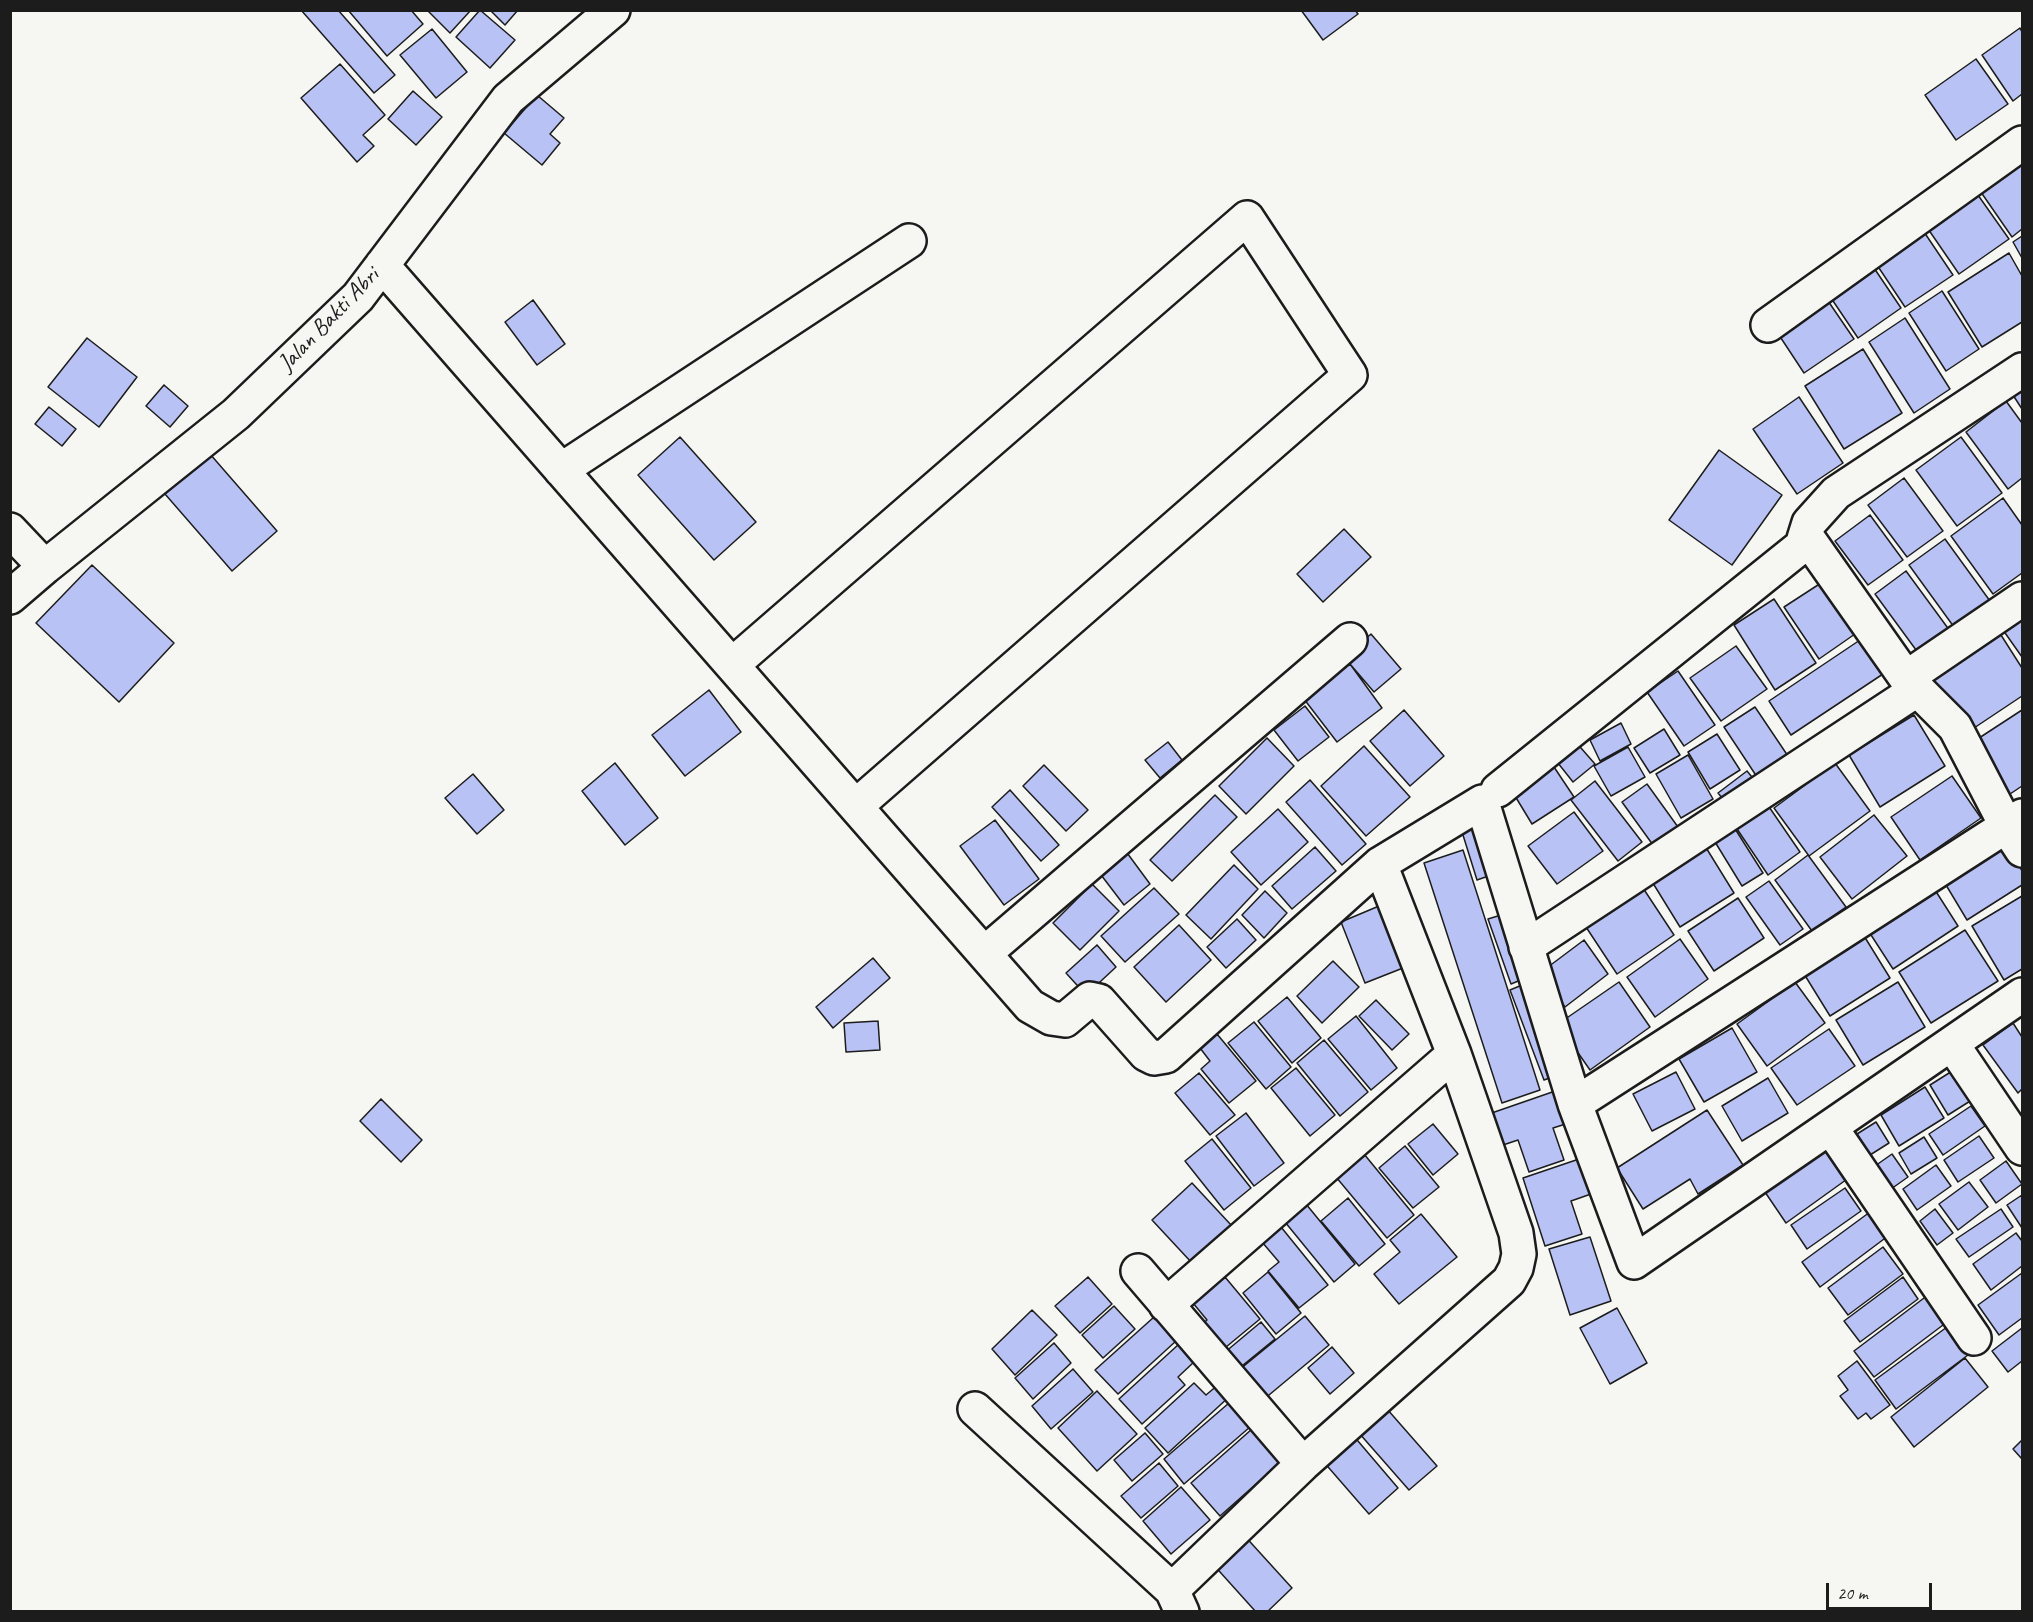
<!DOCTYPE html>
<style>
body{margin:0}
#map{position:relative;width:2033px;height:1622px;overflow:hidden;background:#f6f6f2;font-family:Caveat,sans-serif}
canvas{display:block}
.frame{position:absolute;inset:0;border:12px solid #1c1c1c;pointer-events:none}
.scale{position:absolute;left:1826px;top:1583px;width:106px;height:27px;box-sizing:border-box;border:3px solid #1c1c1c;border-top:0;padding-left:8px;font-size:18px;line-height:21px;white-space:nowrap;color:#1c1c1c;-webkit-text-stroke:4px #f6f6f2;paint-order:stroke}
</style>
<div id="map">
<canvas width="2033" height="1622"></canvas>
<div class="frame"></div>
<div class="scale">20 m</div>
</div>
<script>
const g = document.querySelector('canvas').getContext('2d');
g.lineJoin = 'round';
function fillPath(path, color) {
  g.fillStyle = color;
  g.fill(path, 'evenodd');
}
function shape(rows) {
  const path = new Path2D();
  for (const r of rows) {
    path.moveTo(r[0], r[1]);
    for (let i = 2; i < r.length; i += 2) path.lineTo(r[i], r[i + 1]);
  }
  return path;
}
function trace(path, color, width, dash) {
  g.strokeStyle = color;
  g.lineWidth = width;
  g.lineCap = dash ? 'butt' : 'round';
  g.setLineDash(dash || []);
  g.stroke(path);
}
function label(font, color, halo, rows, align = 'center') {
  g.font = font + ' Caveat,sans-serif';
  g.lineWidth = 4.5;
  g.setLineDash([]);
  g.textBaseline = 'middle';
  g.strokeStyle = halo;
  g.fillStyle = color;
  for (const [text, x, y, turn = 0] of rows) {
    g.save();
    g.translate(x, y);
    g.rotate((+turn || 0) * Math.PI / 180);
    g.textAlign = isNaN(turn) ? turn : align;
    if (halo) g.strokeText(text, 0, 0);
    g.fillText(text, 0, 0);
    g.restore();
  }
}
const building = shape([
 [301,10,338,10,395,75,374,93,301,10],
 [348,10,411,10,423,24,387,56,348,10],
 [427,10,471,10,450,33,427,10],
 [480,10,515,40,490,68,456,37,480,10],
 [490,10,518,10,505,25,490,10],
 [1301,10,1355,10,1358,14,1323,40,1301,10],
 [2020,28,2022,32,2022,94,2013,101,1982,55,2020,28],
 [432,29,467,72,436,98,400,55,432,29],
 [1976,59,2008,104,1956,140,1925,95,1976,59],
 [340,64,385,115,363,135,374,146,357,162,301,98,340,64],
 [413,91,442,117,416,145,388,119,413,91],
 [537,95,564,118,550,134,560,143,542,165,504,133,537,95],
 [2022,158,2022,229,2012,237,1976,185,2022,158],
 [1973,188,2009,239,1959,274,1924,223,1973,188],
 [1920,226,1953,275,1905,307,1873,259,1920,226],
 [2022,236,2022,258,2013,242,2022,236],
 [2009,253,2022,276,2022,322,1982,347,1948,292,2009,253],
 [1870,262,1901,308,1858,338,1827,292,1870,262],
 [1942,291,1979,349,1946,371,1909,313,1942,291],
 [1824,295,1854,339,1804,373,1775,329,1824,295],
 [533,300,565,344,537,365,505,322,533,300],
 [1905,318,1950,389,1914,413,1869,342,1905,318],
 [87,338,137,377,99,427,48,387,87,338],
 [1863,349,1902,413,1844,449,1805,386,1863,349],
 [164,385,188,406,170,427,146,406,164,385],
 [2022,385,2022,409,2011,392,2022,385],
 [1799,397,1843,463,1797,494,1753,429,1799,397],
 [2006,401,2022,423,2022,478,2008,489,1966,432,2006,401],
 [49,407,76,429,62,446,35,424,49,407],
 [680,437,756,522,714,560,638,475,680,437],
 [1961,437,2002,493,1957,526,1916,470,1961,437],
 [1719,450,1782,495,1732,565,1669,520,1719,450],
 [210,454,277,531,232,571,165,494,210,454],
 [1904,478,1943,531,1907,557,1868,505,1904,478],
 [2003,498,2022,525,2022,573,1993,594,1951,536,2003,498],
 [1870,515,1903,560,1868,585,1835,541,1870,515],
 [1344,529,1371,557,1323,602,1297,574,1344,529],
 [1945,539,1990,601,1954,627,1909,565,1945,539],
 [92,565,174,643,119,702,36,623,92,565],
 [1906,571,1950,631,1919,654,1875,594,1906,571],
 [1821,583,1855,634,1819,659,1784,607,1821,583],
 [1774,599,1816,663,1775,690,1734,625,1774,599],
 [2022,615,2022,657,2003,630,2022,615],
 [1371,634,1401,669,1374,692,1344,657,1371,634],
 [2001,635,2022,668,2022,696,1968,732,1934,680,2001,635],
 [1860,640,1883,674,1791,735,1769,701,1860,640],
 [1736,646,1767,689,1721,721,1690,678,1736,646],
 [1350,664,1382,708,1337,742,1304,699,1350,664],
 [1678,671,1715,725,1684,746,1647,692,1678,671],
 [709,690,741,732,685,776,652,735,709,690],
 [1305,706,1329,737,1298,761,1274,730,1305,706],
 [1755,707,1792,762,1761,783,1724,727,1755,707],
 [1404,710,1444,756,1410,786,1370,741,1404,710],
 [2022,710,2022,786,2010,794,1976,740,2022,710],
 [1914,715,1945,766,1880,807,1849,755,1914,715],
 [1621,723,1631,744,1600,761,1590,740,1621,723],
 [1664,729,1680,755,1650,773,1634,748,1664,729],
 [1717,734,1740,770,1710,789,1688,752,1717,734],
 [1267,738,1294,766,1246,814,1219,786,1267,738],
 [1574,740,1595,764,1573,782,1554,758,1574,740],
 [1168,742,1182,760,1160,778,1145,760,1168,742],
 [1364,746,1410,797,1366,836,1321,786,1364,746],
 [1628,747,1645,777,1611,796,1594,766,1628,747],
 [1688,755,1713,799,1681,818,1656,774,1688,755],
 [615,763,658,818,625,845,582,791,615,763],
 [1835,763,1870,811,1809,856,1774,808,1835,763],
 [1552,764,1574,797,1532,824,1512,791,1552,764],
 [1044,765,1088,810,1066,831,1023,786,1044,765],
 [1747,771,1756,782,1727,804,1718,793,1747,771],
 [473,774,504,810,477,834,445,798,473,774],
 [1952,776,1981,818,1920,860,1891,817,1952,776],
 [1310,780,1366,844,1342,865,1286,802,1310,780],
 [1595,781,1642,842,1618,861,1571,800,1595,781],
 [1647,784,1678,827,1653,845,1622,802,1647,784],
 [1010,790,1059,845,1041,861,992,807,1010,790],
 [1215,795,1237,817,1172,881,1150,860,1215,795],
 [1765,801,1800,852,1768,875,1733,823,1765,801],
 [1278,809,1308,842,1261,885,1231,852,1278,809],
 [1574,812,1603,851,1557,884,1528,846,1574,812],
 [1475,813,1494,874,1477,880,1458,819,1475,813],
 [1874,815,1907,856,1852,899,1820,857,1874,815],
 [995,820,1039,879,1004,905,960,846,995,820],
 [1732,824,1763,873,1742,886,1712,837,1732,824],
 [2002,836,2022,871,2022,885,1967,920,1940,875,2002,836],
 [1122,846,1150,884,1124,905,1095,867,1122,846],
 [1705,846,1734,893,1680,927,1651,880,1705,846],
 [1315,847,1336,871,1292,909,1272,886,1315,847],
 [1463,850,1540,1090,1502,1103,1424,863,1463,850],
 [1808,855,1846,907,1812,931,1775,880,1808,855],
 [1234,865,1258,889,1211,939,1186,915,1234,865],
 [1928,879,1958,926,1893,969,1862,921,1928,879],
 [1769,881,1803,929,1780,945,1746,897,1769,881],
 [1092,884,1119,911,1080,950,1053,923,1092,884],
 [1154,888,1179,914,1125,962,1101,936,1154,888],
 [1643,888,1674,935,1617,974,1586,927,1643,888],
 [1265,891,1287,913,1264,938,1242,915,1265,891],
 [2022,896,2022,969,2004,980,1972,926,2022,896],
 [1738,898,1764,938,1714,971,1688,931,1738,898],
 [1379,906,1403,968,1365,983,1341,922,1379,906],
 [1501,915,1523,979,1511,984,1488,919,1501,915],
 [1237,919,1256,940,1226,968,1207,947,1237,919],
 [1179,925,1211,960,1166,1002,1134,967,1179,925],
 [1965,930,1998,981,1931,1023,1899,972,1965,930],
 [1861,931,1890,978,1830,1016,1801,969,1861,931],
 [1680,939,1708,979,1655,1017,1627,977,1680,939],
 [1584,940,1608,974,1565,1007,1540,973,1584,940],
 [1097,945,1116,967,1086,995,1066,973,1097,945],
 [873,958,890,978,833,1028,816,1007,873,958],
 [1333,961,1359,987,1322,1023,1297,996,1333,961],
 [1619,982,1650,1027,1590,1070,1558,1024,1619,982],
 [1795,982,1825,1023,1767,1066,1737,1024,1795,982],
 [1898,982,1925,1027,1863,1065,1836,1020,1898,982],
 [1522,985,1555,1076,1544,1080,1510,990,1522,985],
 [1287,997,1321,1038,1292,1063,1258,1021,1287,997],
 [1376,1000,1409,1034,1392,1050,1359,1016,1376,1000],
 [1356,1016,1397,1068,1371,1090,1328,1039,1356,1016],
 [878,1021,880,1050,846,1052,844,1023,878,1021],
 [1254,1022,1291,1067,1266,1089,1228,1043,1254,1022],
 [2013,1023,2022,1037,2022,1089,2018,1093,1983,1045,2013,1023],
 [1732,1028,1757,1072,1704,1102,1679,1059,1732,1028],
 [1829,1029,1855,1066,1797,1105,1771,1068,1829,1029],
 [1217,1034,1256,1081,1229,1103,1201,1069,1210,1061,1200,1048,1217,1034],
 [1324,1040,1368,1092,1340,1116,1297,1063,1324,1040],
 [1296,1068,1335,1115,1310,1136,1271,1088,1296,1068],
 [1957,1068,1975,1098,1948,1115,1930,1085,1957,1068],
 [1676,1072,1695,1109,1652,1131,1633,1094,1676,1072],
 [1199,1073,1235,1115,1210,1135,1175,1093,1199,1073],
 [1768,1078,1788,1113,1742,1141,1722,1106,1768,1078],
 [1925,1087,1944,1118,1899,1146,1881,1115,1925,1087],
 [1561,1089,1572,1122,1553,1128,1564,1160,1529,1172,1518,1140,1494,1148,1483,1116,1561,1089],
 [381,1099,422,1140,401,1162,360,1121,381,1099],
 [1971,1106,1985,1126,1943,1155,1929,1134,1971,1106],
 [1707,1110,1743,1165,1698,1194,1690,1179,1643,1209,1617,1168,1707,1110],
 [1246,1113,1284,1163,1254,1186,1216,1136,1246,1113],
 [1876,1122,1889,1143,1870,1155,1857,1134,1876,1122],
 [1433,1124,1458,1154,1433,1175,1408,1144,1433,1124],
 [1979,1136,1994,1158,1958,1182,1944,1160,1979,1136],
 [1924,1137,1937,1158,1911,1174,1899,1153,1924,1137],
 [1212,1139,1251,1188,1224,1210,1185,1161,1212,1139],
 [1405,1146,1439,1187,1413,1208,1379,1168,1405,1146],
 [1828,1146,1850,1177,1786,1223,1765,1192,1828,1146],
 [1364,1154,1414,1215,1387,1238,1336,1177,1364,1154],
 [1892,1154,1908,1177,1891,1189,1875,1166,1892,1154],
 [1579,1159,1591,1194,1571,1201,1582,1234,1545,1246,1523,1178,1579,1159],
 [2006,1161,2022,1184,1996,1203,1980,1180,2006,1161],
 [1936,1165,1951,1186,1917,1210,1903,1189,1936,1165],
 [1969,1182,1988,1207,1958,1230,1939,1204,1969,1182],
 [1192,1183,1232,1226,1192,1263,1152,1220,1192,1183],
 [1845,1188,1861,1211,1807,1249,1791,1225,1845,1188],
 [2022,1195,2022,1228,2007,1205,2022,1195],
 [1348,1198,1385,1244,1359,1266,1321,1221,1348,1198],
 [1306,1204,1355,1264,1334,1282,1285,1222,1306,1204],
 [1874,1209,1892,1233,1820,1287,1802,1262,1874,1209],
 [1935,1209,1953,1233,1937,1245,1920,1221,1935,1209],
 [2001,1209,2013,1227,1969,1257,1956,1239,2001,1209],
 [1421,1214,1457,1257,1399,1304,1374,1274,1400,1252,1390,1240,1421,1214],
 [1281,1227,1328,1285,1299,1308,1268,1271,1279,1262,1262,1242,1281,1227],
 [2016,1233,2022,1241,2022,1266,1991,1290,1973,1264,2016,1233],
 [1590,1237,1611,1301,1570,1315,1549,1249,1590,1237],
 [1883,1247,1903,1274,1848,1315,1828,1288,1883,1247],
 [1268,1272,1301,1313,1276,1334,1243,1293,1268,1272],
 [2022,1273,2022,1318,1999,1335,1978,1305,2022,1273],
 [1088,1277,1112,1304,1080,1333,1055,1306,1088,1277],
 [1225,1277,1260,1319,1220,1352,1199,1327,1207,1320,1193,1303,1225,1277],
 [1903,1277,1918,1299,1860,1342,1844,1321,1903,1277],
 [1928,1295,1947,1322,1874,1377,1854,1351,1928,1295],
 [1114,1306,1135,1329,1103,1358,1082,1335,1114,1306],
 [1617,1308,1647,1363,1610,1384,1580,1328,1617,1308],
 [1032,1310,1057,1335,1015,1375,992,1349,1032,1310],
 [1305,1316,1329,1345,1263,1400,1239,1370,1305,1316],
 [1154,1317,1176,1341,1118,1394,1095,1370,1154,1317],
 [1261,1322,1275,1339,1237,1370,1224,1353,1261,1322],
 [1947,1327,1968,1355,1896,1409,1875,1380,1947,1327],
 [2022,1328,2022,1361,2008,1372,1992,1351,2022,1328],
 [1054,1343,1071,1363,1033,1399,1015,1378,1054,1343],
 [1179,1344,1195,1361,1178,1377,1185,1385,1142,1424,1119,1399,1179,1344],
 [1332,1347,1354,1373,1330,1394,1308,1368,1332,1347],
 [1965,1358,1988,1387,1914,1447,1891,1417,1965,1358],
 [1857,1361,1890,1405,1871,1419,1866,1413,1858,1419,1840,1396,1848,1390,1838,1376,1857,1361],
 [1073,1369,1093,1392,1051,1429,1032,1406,1073,1369],
 [1194,1383,1206,1395,1219,1384,1230,1396,1168,1453,1145,1428,1194,1383],
 [1097,1391,1137,1434,1097,1471,1058,1428,1097,1391],
 [1229,1403,1250,1427,1184,1484,1164,1459,1229,1403],
 [1387,1409,1437,1466,1409,1490,1359,1433,1387,1409],
 [1252,1429,1281,1462,1220,1516,1191,1483,1252,1429],
 [1145,1433,1163,1454,1132,1481,1114,1460,1145,1433],
 [1352,1434,1398,1488,1369,1514,1322,1460,1352,1434],
 [2022,1440,2022,1459,2013,1449,2022,1440],
 [1159,1463,1178,1486,1141,1518,1121,1496,1159,1463],
 [1181,1487,1210,1520,1171,1554,1143,1521,1181,1487],
 [1242,1533,1292,1588,1267,1612,1256,1612,1211,1562,1242,1533]
]);
fillPath(building, '#b9c2f4');
trace(building, '#1c1c1c', 1.5);
const minor = shape([
 [382,265,1030,1006,1051,1018,1065,1020,1090,999,1099,1001,1146,1054,1154,1058,1166,1056,1380,864,1482,802,1575,1104,1634,1262,2022,995],
 [1768,325,2022,143],
 [2022,370,1836,493,1809,523,1804,539,1809,540,1906,678,1955,727,2007,827,2022,850],
 [561,470,909,241],
 [10,530,45,567],
 [10,597,45,567,236,414,358,297,508,99,613,10],
 [732,665,1247,218,1350,375,856,806],
 [1906,678,2022,599],
 [1498,790,1809,540],
 [1526,947,1918,689],
 [985,953,1350,640],
 [1952,1044,2022,1148],
 [1575,1104,2022,816],
 [1831,1128,1974,1338],
 [1138,1271,1303,1464],
 [1166,1305,1454,1054],
 [975,1409,1172,1590,1182,1612],
 [1172,1590,1303,1464,1509,1281,1516,1268,1519,1254,1516,1233,1454,1054,1380,864]
]);
trace(minor, '#1c1c1c', 38);
trace(minor, '#f6f6f2', 33);
label('24px', '#1c1c1c', '#f6f6f2', [
 ["Jalan Bakti Abri",329,320,-46]
]);
</script>
